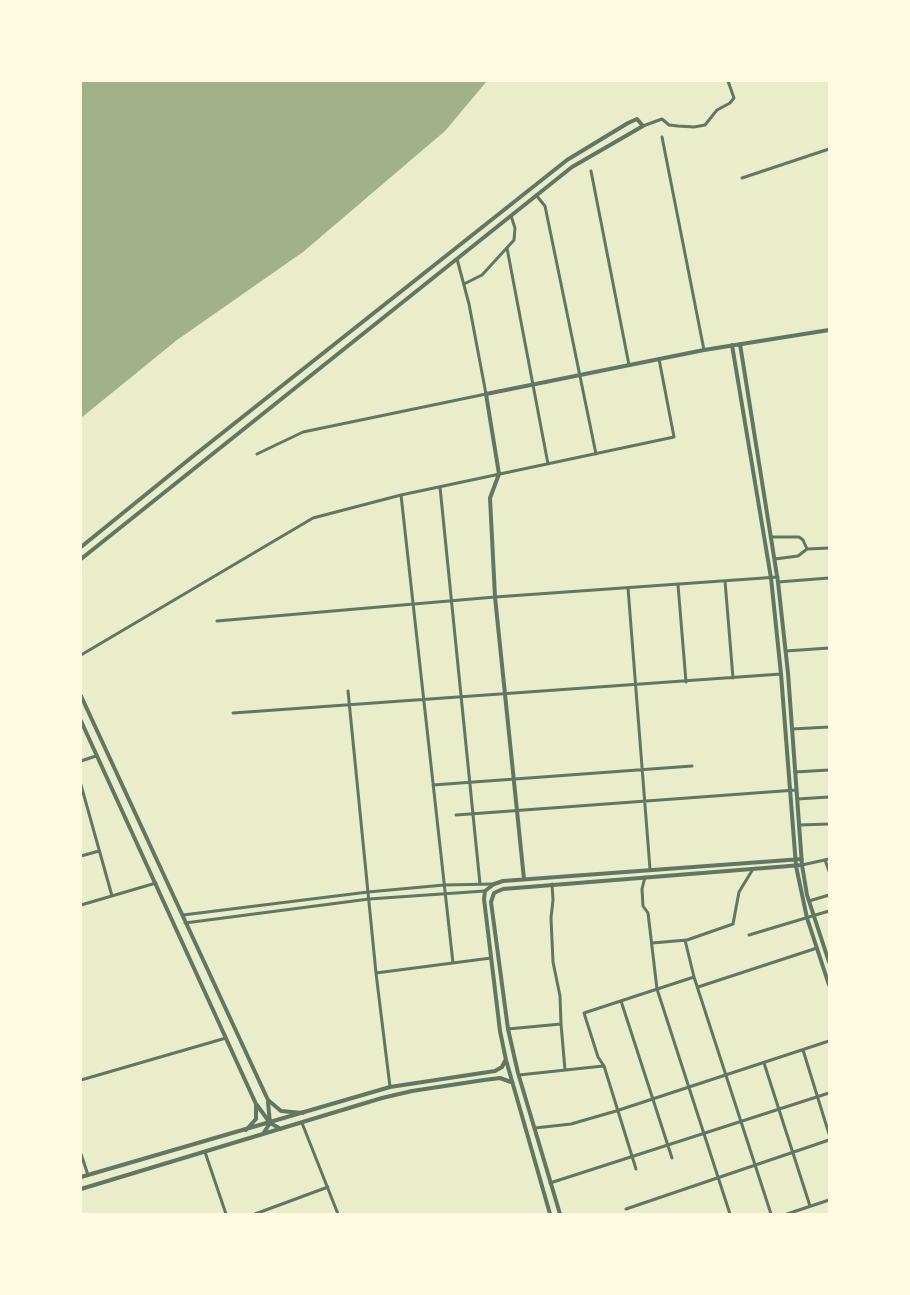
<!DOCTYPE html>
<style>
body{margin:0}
#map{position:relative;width:910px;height:1295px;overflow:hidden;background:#e9edc9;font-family:Signika,sans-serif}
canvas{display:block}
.frame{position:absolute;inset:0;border:82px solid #fefae0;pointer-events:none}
</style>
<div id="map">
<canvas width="910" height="1295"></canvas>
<div class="frame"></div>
</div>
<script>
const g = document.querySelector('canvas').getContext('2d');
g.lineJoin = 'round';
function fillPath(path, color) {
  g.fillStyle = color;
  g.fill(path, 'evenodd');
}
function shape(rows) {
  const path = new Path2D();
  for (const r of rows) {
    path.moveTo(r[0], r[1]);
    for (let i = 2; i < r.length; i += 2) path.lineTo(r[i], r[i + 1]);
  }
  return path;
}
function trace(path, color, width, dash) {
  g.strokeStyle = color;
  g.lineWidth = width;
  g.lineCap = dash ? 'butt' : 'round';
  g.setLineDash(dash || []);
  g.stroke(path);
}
fillPath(shape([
 [81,81,487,81,445,131,303,252,177,340,81,418]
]), '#a3b18a');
trace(shape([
 [643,126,662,119,669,125,678,126,694,127,705,125,717,110,730,103,734,98,728,81],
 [662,137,704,350],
 [591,171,629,365],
 [742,178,829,149],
 [536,195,545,206,596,454],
 [507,248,548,464],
 [464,284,482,275,514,240,515,228,511,216],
 [257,454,303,432,486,394,469,304,457,259],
 [440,487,480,884],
 [401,495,453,963],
 [772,537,799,537,803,540,807,549],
 [775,559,798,556,807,549,829,548],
 [725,581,733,678],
 [778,582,829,578],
 [678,585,686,682],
 [628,588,650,869],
 [217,621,495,597,778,577],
 [786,651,829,648],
 [81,655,313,518,401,495,674,437,659,359],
 [348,691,376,973,390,1087],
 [233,713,781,674],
 [792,729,829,727],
 [81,761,96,756],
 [795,772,829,770],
 [81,785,112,896],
 [433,785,692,766],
 [797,799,829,797],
 [456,815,796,790],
 [799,825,829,824],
 [81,856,99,851],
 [825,860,829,871],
 [802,865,829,859],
 [645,877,642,889,643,906,648,913,657,989,730,1214],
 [809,901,829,895],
 [81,905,156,883],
 [183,915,368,892,444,885,494,884],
 [185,923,369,899,485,891],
 [749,935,829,911],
 [685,940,694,977,771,1214],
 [652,943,687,940,733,924,739,892,753,869],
 [376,973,491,958],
 [698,987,817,948],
 [621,1001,672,1158],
 [561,1024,565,1070],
 [508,1029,561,1024,560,996,553,962,551,918,553,900,552,884],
 [803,1050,829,1134],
 [764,1063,810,1206],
 [519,1075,603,1066],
 [81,1080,226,1038],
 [302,1123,338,1214],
 [535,1128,571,1124,616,1111,829,1041],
 [205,1152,226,1214],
 [81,1154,88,1175],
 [636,1169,604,1066,598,1057,584,1013,694,977],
 [550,1183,829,1093],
 [626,1209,829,1140],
 [255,1214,328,1187],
 [787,1214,829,1200]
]), '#617663', 3);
trace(shape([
 [740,344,778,582,788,673,802,865,807,895,829,962],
 [732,345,771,578,781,674,796,866,807,918,829,985],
 [81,547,192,457,567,160,628,123,637,119,643,126,572,167,81,559],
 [81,696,268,1100,281,1111,303,1113],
 [81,721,256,1104,256,1119,246,1130],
 [524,879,495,597,490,498,499,474,486,394,704,350,829,330],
 [257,1105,270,1123,281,1129],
 [263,1134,270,1123,268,1102],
 [81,1177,390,1087,495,1071,502,1067,505,1061],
 [81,1189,382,1098,412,1091,484,1080,500,1078,511,1082],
 [550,1214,506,1060,500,1031,484,899,485,891,494,884,503,881,802,859],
 [560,1214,518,1073,508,1029,491,902,494,893,503,889,802,865]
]), '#617663', 4);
</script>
